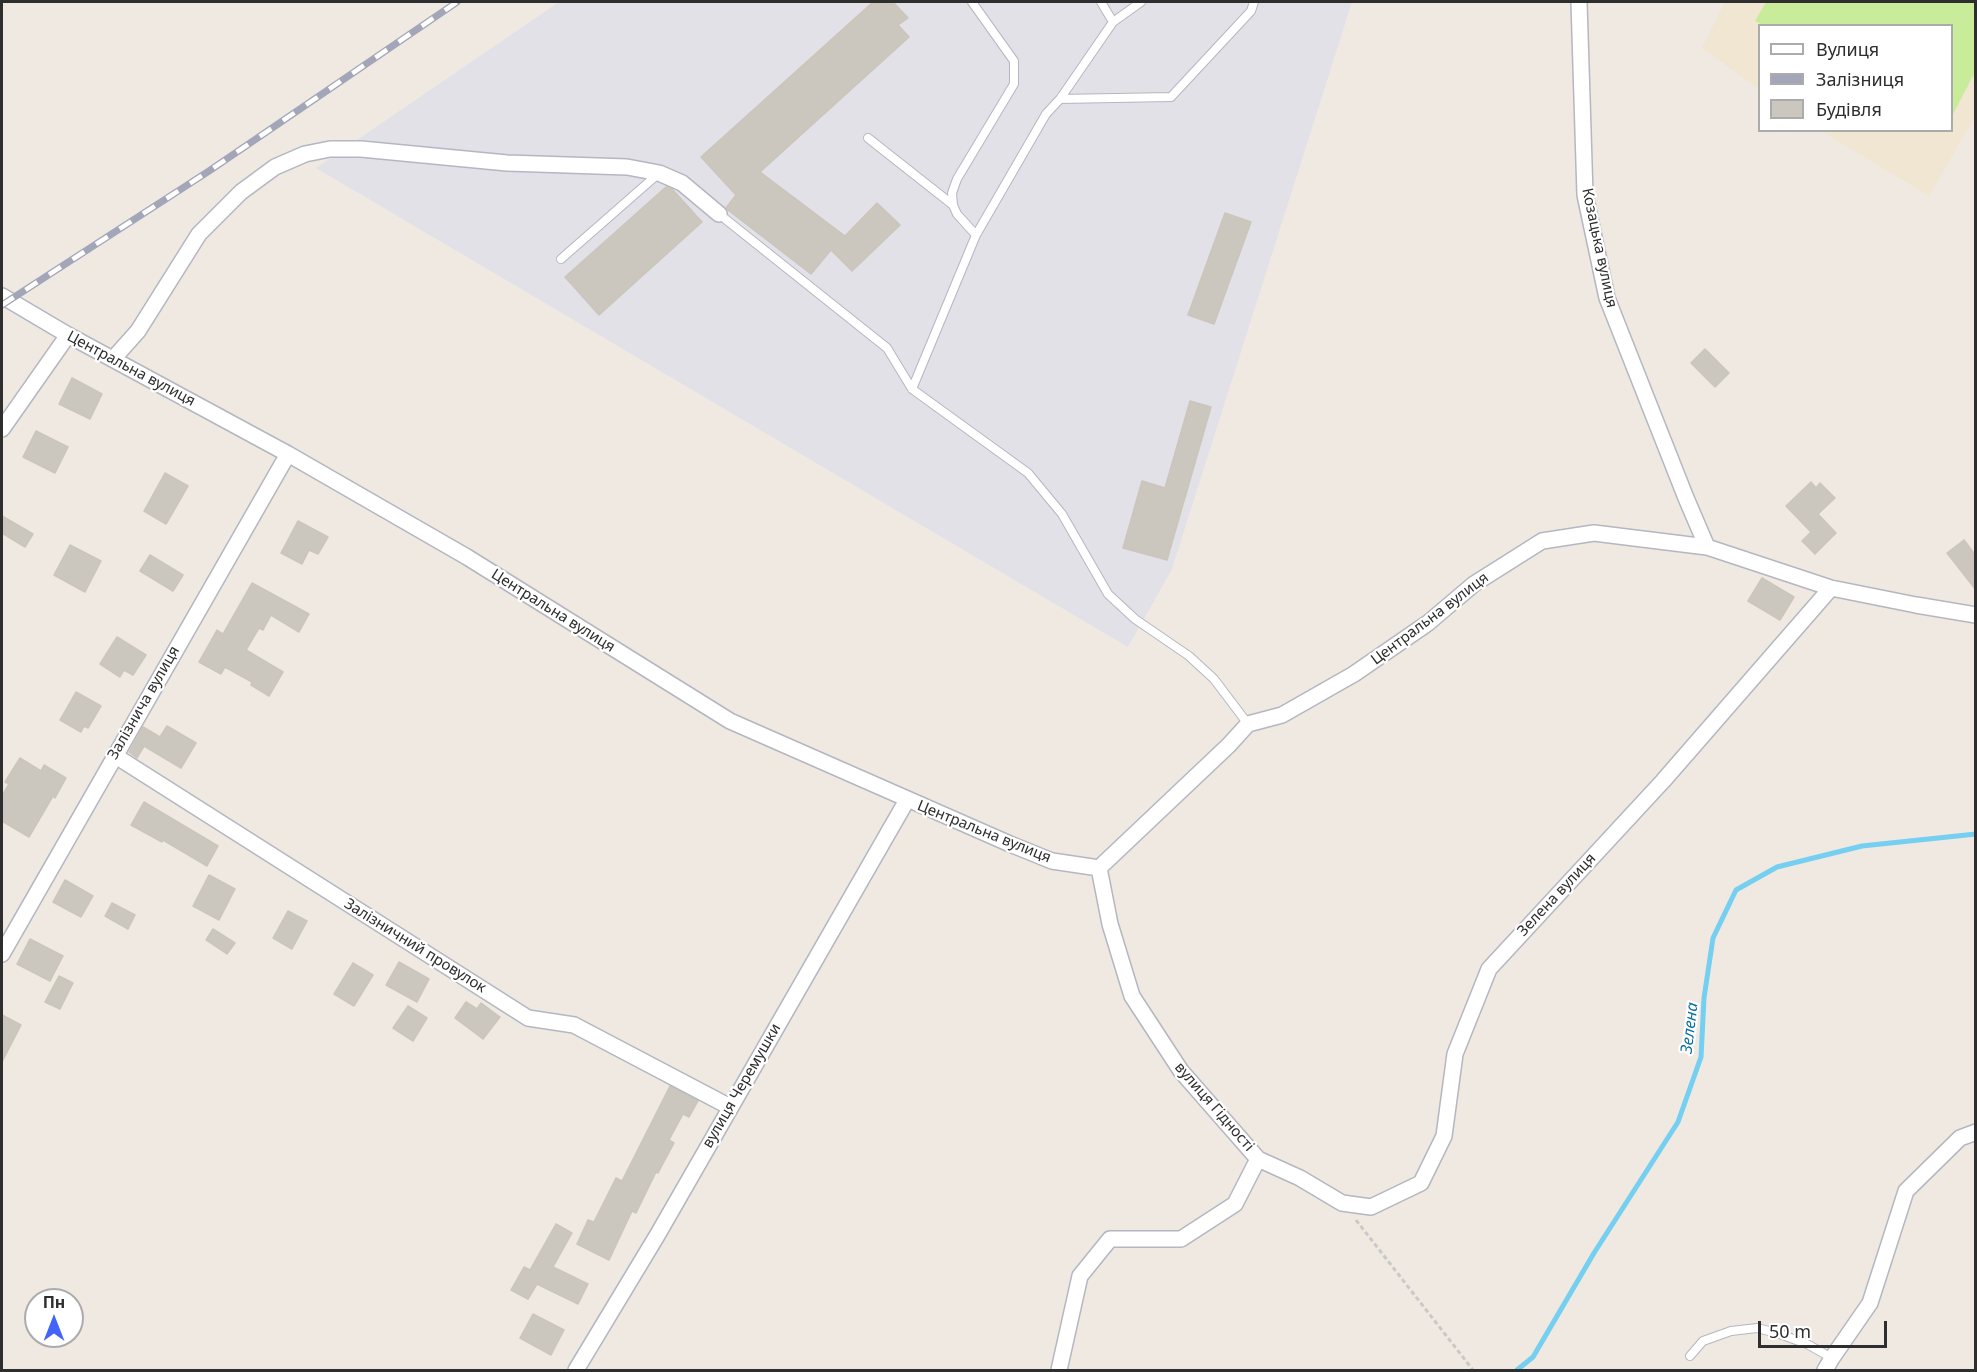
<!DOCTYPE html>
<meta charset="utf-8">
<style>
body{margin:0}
#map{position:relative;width:1977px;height:1372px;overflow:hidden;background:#efe9e1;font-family:"Noto Sans",sans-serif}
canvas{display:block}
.frame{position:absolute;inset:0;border:3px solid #2e2e2e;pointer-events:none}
.legend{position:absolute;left:1758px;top:24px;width:195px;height:108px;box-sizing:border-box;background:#fff;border:2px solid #ababab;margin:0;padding:8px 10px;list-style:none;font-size:18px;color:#2e2e2e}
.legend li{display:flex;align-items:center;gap:12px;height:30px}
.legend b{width:30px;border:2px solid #ababab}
.north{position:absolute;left:24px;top:1288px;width:60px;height:60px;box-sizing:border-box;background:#fff;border:2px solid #ababab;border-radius:50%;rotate:0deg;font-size:16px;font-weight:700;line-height:24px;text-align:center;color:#2e2e2e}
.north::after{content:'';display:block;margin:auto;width:21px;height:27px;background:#4264fb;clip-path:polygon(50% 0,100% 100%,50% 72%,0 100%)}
.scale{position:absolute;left:1758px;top:1321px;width:129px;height:27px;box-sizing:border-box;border:3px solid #2e2e2e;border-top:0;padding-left:8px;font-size:18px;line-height:21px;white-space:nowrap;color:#2e2e2e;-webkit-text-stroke:4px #fff;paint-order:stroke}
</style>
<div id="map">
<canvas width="1977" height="1372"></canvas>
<div class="frame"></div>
<ul class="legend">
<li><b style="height:8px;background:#fff"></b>Вулиця</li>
<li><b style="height:8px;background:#a3a6b8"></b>Залізниця</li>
<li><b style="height:16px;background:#cbc7bf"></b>Будівля</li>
</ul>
<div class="north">Пн</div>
<div class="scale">50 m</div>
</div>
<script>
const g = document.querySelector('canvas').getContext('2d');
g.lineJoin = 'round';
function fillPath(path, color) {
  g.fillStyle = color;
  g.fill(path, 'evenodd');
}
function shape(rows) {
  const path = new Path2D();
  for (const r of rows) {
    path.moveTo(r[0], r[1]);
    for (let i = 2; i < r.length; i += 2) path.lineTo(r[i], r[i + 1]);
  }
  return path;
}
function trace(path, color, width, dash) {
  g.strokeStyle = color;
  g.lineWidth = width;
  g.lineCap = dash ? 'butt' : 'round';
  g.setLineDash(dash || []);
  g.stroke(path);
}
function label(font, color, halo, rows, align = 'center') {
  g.font = font + ' "Noto Sans",sans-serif';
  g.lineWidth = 4.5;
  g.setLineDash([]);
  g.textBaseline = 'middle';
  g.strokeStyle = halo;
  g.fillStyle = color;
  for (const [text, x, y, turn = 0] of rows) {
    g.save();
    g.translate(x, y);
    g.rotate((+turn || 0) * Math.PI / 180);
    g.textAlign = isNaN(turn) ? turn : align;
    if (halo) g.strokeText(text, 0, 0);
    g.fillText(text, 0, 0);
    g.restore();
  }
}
fillPath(shape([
 [559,2,1352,2,1172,569,1128,647,316,168]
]), '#e3e1e8');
fillPath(shape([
 [1725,2,1975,2,1975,121,1973,120,1929,196,1821,131,1952,130,1952,26,1760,26,1759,89,1702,48]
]), '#f0e6d1');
fillPath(shape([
 [1766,2,1975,2,1975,72,1952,116,1952,26,1763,25,1755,21]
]), '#c9ec9a');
trace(shape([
 [1517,1370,1533,1357,1594,1253,1678,1122,1701,1057,1704,998,1713,938,1736,890,1777,867,1862,846,1976,834]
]), '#75cff0', 5);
const building = shape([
 [873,2,893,2,908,18,898,25,909,37,760,172,845,236,877,203,900,225,852,271,831,250,811,274,728,210,726,208,736,195,701,157,873,2],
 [666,187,672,189,702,222,599,315,565,277,666,187],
 [1225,213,1251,222,1214,324,1188,315,1225,213],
 [1705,349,1729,373,1715,387,1691,363,1705,349],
 [72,378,102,394,90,419,59,404,72,378],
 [1190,401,1211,407,1167,560,1123,548,1142,481,1165,488,1190,401],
 [36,431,68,447,55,473,23,457,36,431],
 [165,473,188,486,166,524,144,511,165,473],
 [1811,482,1816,488,1820,483,1835,498,1818,514,1836,533,1815,554,1802,541,1811,532,1786,506,1811,482],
 [2,516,33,534,25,547,2,533,2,516],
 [298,521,328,537,318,554,309,550,302,564,281,553,298,521],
 [1964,540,1976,556,1976,590,1947,553,1964,540],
 [70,545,101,561,85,592,54,575,70,545],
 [150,555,183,575,173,591,140,571,150,555],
 [1762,578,1794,597,1780,620,1748,601,1762,578],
 [252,583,309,614,299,632,271,615,263,630,259,628,246,650,283,672,269,696,251,685,252,682,225,667,221,674,199,662,217,630,223,634,252,583],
 [117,637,146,655,133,675,124,670,120,677,100,664,117,637],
 [76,692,101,706,88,728,84,726,81,732,60,720,76,692],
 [167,726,196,743,181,768,144,746,137,758,129,752,143,727,160,737,167,726],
 [20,758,41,771,44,765,66,778,55,798,53,796,29,837,2,821,2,796,9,784,5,782,20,758],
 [144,802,218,846,207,866,163,840,162,842,131,825,144,802],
 [209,875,235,889,219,920,193,906,209,875],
 [65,880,93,896,81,917,53,902,65,880],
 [112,903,135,915,128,929,105,916,112,903],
 [288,911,307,921,292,949,273,938,288,911],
 [213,929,235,943,227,954,206,940,213,929],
 [30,939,63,956,50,981,17,964,30,939],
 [399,962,429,979,417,1002,386,985,399,962],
 [353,963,373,975,354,1006,334,994,353,963],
 [59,976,73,983,60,1009,45,1002,59,976],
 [466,1002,477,1009,481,1003,500,1017,483,1039,455,1018,466,1002],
 [408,1006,427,1018,413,1041,393,1028,408,1006],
 [2,1015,21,1025,2,1062,2,1015],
 [670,1086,698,1101,689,1117,683,1114,669,1140,674,1143,658,1173,656,1172,636,1213,632,1211,609,1260,577,1244,588,1220,594,1222,616,1178,622,1181,670,1086],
 [556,1224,572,1233,553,1267,588,1284,578,1304,537,1284,528,1299,511,1290,524,1267,530,1270,556,1224],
 [533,1314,564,1330,551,1355,520,1338,533,1314]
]);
fillPath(building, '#cbc7bf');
trace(building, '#cbc5ba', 1.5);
const lane = shape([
 [1113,22,1141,2],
 [1060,99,1113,22,1101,2],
 [868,138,953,205,957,214,976,235],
 [953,205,952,193,957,179,1014,84,1014,61,972,2],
 [719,214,887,348,912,389,1028,473,1062,514,1108,594,1135,619,1189,656,1214,679,1248,724],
 [561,259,658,174],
 [912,389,976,235,1046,114,1060,99,1171,97,1251,11,1254,2],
 [1690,1356,1703,1341,1731,1331,1757,1328,1777,1333,1807,1344,1832,1358]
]);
const street = shape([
 [1579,2,1585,195,1607,298,1686,498,1707,547],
 [2,296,68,335,288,454,467,557,730,721,1010,844,1052,861,1099,868],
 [113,359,138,331,199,234,241,192,275,167,305,154,330,149,361,149,507,163,627,167,659,173,682,183,719,214],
 [2,429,68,335],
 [114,755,528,1018,574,1025,730,1107],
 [1099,868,1110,924,1132,996,1181,1071,1258,1159,1300,1178,1342,1203,1371,1207,1421,1183,1444,1136,1455,1054,1489,969,1663,781,1831,588],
 [1099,868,1229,745,1248,724,1282,715,1354,674,1428,623,1474,584,1542,541,1594,533,1707,547,1831,588,1916,605,1976,615],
 [2,954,288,454],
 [576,1370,658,1234,907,800],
 [1059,1370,1080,1276,1110,1239,1181,1239,1235,1204,1258,1159],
 [1825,1370,1832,1358,1870,1303,1906,1191,1960,1138,1976,1132]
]);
trace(lane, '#b4b7c1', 10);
trace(street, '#b4b7c1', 18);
trace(shape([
 [1356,1220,1473,1370]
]), '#c9c9c9', 3, [4.5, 3]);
trace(lane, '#fff', 8);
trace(street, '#fff', 15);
const rail = shape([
 [2,305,209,171,457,2]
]);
trace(rail, '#a3a6b8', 7);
trace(rail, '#fff', 4.5, [14]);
label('15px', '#2e2e2e', '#fff', [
 ["Козацька вулиця",1599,248,78],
 ["Центральна вулиця",131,369,28],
 ["Центральна вулиця",553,611,32],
 ["Центральна вулиця",1430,619,-37],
 ["Залізнича вулиця",144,703,-60],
 ["Центральна вулиця",984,832,22],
 ["Зелена вулиця",1557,895,-47],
 ["Залізничний провулок",415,946,32],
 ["вулиця Черемушки",742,1086,-60],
 ["вулиця Гідності",1214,1107,49]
]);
label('italic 16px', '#0d6fa3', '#fff', [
 ["Зелена",1690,1028,-83]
]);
</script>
